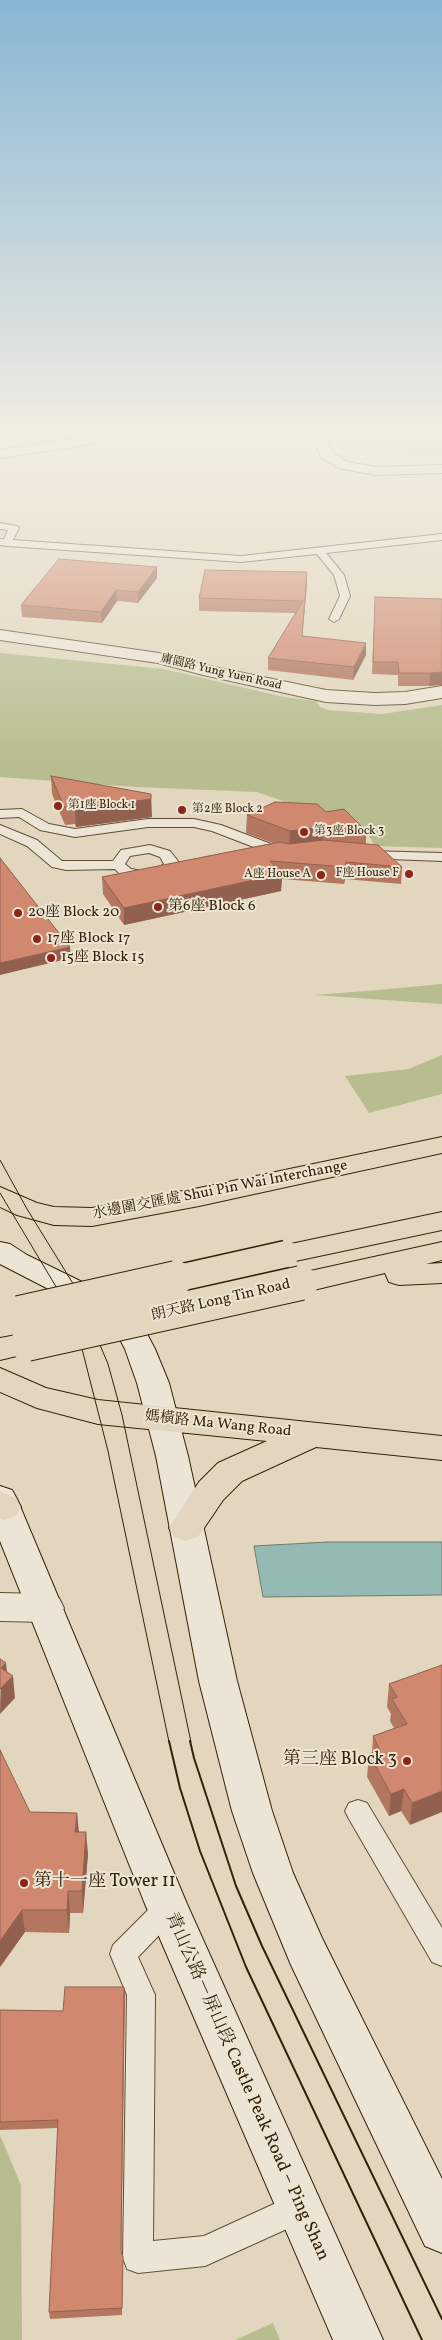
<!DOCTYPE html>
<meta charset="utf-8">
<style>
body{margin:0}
canvas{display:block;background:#e2d7be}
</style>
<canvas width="442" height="2340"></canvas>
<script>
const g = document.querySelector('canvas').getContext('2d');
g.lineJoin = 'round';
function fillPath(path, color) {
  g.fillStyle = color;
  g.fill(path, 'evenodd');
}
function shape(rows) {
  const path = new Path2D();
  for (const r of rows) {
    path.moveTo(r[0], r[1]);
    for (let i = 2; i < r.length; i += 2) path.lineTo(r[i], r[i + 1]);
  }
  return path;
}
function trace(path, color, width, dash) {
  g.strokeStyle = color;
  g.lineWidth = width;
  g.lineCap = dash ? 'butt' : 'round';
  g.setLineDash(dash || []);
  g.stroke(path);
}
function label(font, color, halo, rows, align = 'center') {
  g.font = font + ' Vollkorn,"Noto Serif TC",serif';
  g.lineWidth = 4;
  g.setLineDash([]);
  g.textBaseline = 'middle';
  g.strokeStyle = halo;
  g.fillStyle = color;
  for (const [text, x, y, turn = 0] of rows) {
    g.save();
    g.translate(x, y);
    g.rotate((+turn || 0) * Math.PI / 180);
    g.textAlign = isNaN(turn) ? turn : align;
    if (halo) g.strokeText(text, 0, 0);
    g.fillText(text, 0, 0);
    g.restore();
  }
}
fillPath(shape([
 [52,433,136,433,110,435,63,445,28,444,27,438],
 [333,433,442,433,442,457,343,450],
 [0,653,164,669,284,697,316,701,320,707,328,710,382,714,442,705,442,848,375,846,365,830,257,792,136,787,0,777],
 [442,984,442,1004,315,995,378,990],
 [442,1055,442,1094,369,1113,345,1076,409,1069],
 [0,2135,21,2185,22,2340,0,2340],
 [273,2323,280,2340,235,2340]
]), '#b7bd8f');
const water = shape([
 [328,1542,442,1542,442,1595,263,1597,254,1546,328,1542]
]);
fillPath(water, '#95b9b3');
trace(water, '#6e7d6e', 1);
const lane = shape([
 [0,523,17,526,19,528,13,540,241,556,442,534,442,540,326,553,344,575,350,596,339,619,334,622,329,619,340,596,334,575,317,554,241,562,7,546,0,545,0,539,4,539,8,530,0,529,0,523],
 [22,809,49,824,75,829,148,819,194,819,221,825,287,850,289,853,287,856,277,856,212,831,194,827,148,827,75,837,40,830,19,817,0,818,0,810,22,809],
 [0,825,37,840,62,861,113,861,121,850,150,845,170,851,178,861,178,866,165,876,143,879,122,876,115,869,66,870,57,868,52,867,27,846,0,834,0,825],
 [149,853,160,857,164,864,156,869,143,871,131,869,125,864,130,856,149,853],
 [368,851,442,853,442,861,363,858,361,855,363,852,368,851],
 [358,1800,367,1803,442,1928,442,1966,432,1962,349,1819,345,1811,349,1803,358,1800],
 [166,1892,175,1895,179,1904,165,1929,138,1957,155,1995,153,2241,204,2236,298,2193,309,2197,313,2208,309,2219,205,2266,138,2273,127,2269,123,2258,127,1995,110,1954,113,1945,147,1911,157,1895,166,1892]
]);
const street = shape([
 [112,433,145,433,138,437,0,458,0,450,112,433],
 [310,433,324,433,333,453,348,462,376,467,442,465,442,473,376,475,339,468,322,458,310,433],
 [0,630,159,653,205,665,326,690,375,693,405,692,442,686,442,698,405,704,375,705,326,702,203,675,158,663,0,640,0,630],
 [0,1593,46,1594,59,1598,64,1608,59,1618,46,1622,0,1621,0,1593]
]);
const secondary = shape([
 [0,1242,10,1244,27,1255,117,1299,139,1319,155,1349,169,1383,188,1456,237,1681,272,1811,293,1873,322,1938,442,2179,442,2253,425,2246,291,1965,253,1873,232,1811,199,1681,156,1456,137,1383,125,1349,116,1332,95,1313,0,1264,0,1242],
 [0,1486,12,1490,17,1499,187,1904,383,2340,333,2340,145,1904,0,1541,0,1486]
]);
const primary = shape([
 [442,1137,442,1153,199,1206,92,1226,54,1225,17,1215,0,1207,0,1187,37,1203,54,1207,92,1208,199,1188,442,1137],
 [442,1212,442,1230,286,1263,276,1261,271,1254,276,1247,286,1245,442,1212],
 [442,1242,442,1260,426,1264,442,1263,442,1283,399,1285,389,1282,385,1273,301,1293,291,1290,286,1283,291,1276,301,1273,442,1242],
 [27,1333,38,1337,42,1344,38,1351,0,1360,0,1338,27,1333],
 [0,1368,46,1388,98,1400,442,1436,442,1460,316,1447,242,1481,223,1500,198,1537,186,1541,174,1537,169,1528,199,1482,218,1463,267,1441,98,1424,37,1408,0,1392,0,1368],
 [0,1491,16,1498,21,1507,16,1516,4,1520,0,1519,0,1491]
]);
trace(lane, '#604f35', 2);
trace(street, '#604f35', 2);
trace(secondary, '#342207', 2);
trace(primary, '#342207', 2);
fillPath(lane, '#ece5d5');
fillPath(street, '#ece5d5');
fillPath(secondary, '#ece5d5');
fillPath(primary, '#e2d7be');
trace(shape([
 [0,1160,27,1209,77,1290,108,1364,122,1415,191,1742],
 [0,1193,58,1290,81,1345,108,1451,169,1742]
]), '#342207', 1);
trace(shape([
 [169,1741,180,1788,200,1851,246,1967,422,2340],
 [190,1741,194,1758,236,1886,262,1946,442,2319]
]), '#342207', 2);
const primaryBridgeFar1 = shape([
 [170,1280,286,1254]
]);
const primaryBridge = shape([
 [19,1313,176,1278],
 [27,1344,301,1283]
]);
trace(primaryBridgeFar1, '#342207', 29, []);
trace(primaryBridge, '#342207', 36, []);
trace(primaryBridgeFar1, '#e2d7be', 26);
trace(primaryBridge, '#e2d7be', 34);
fillPath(shape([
 [157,567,157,578,138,603,117,601,102,623,22,617,21,605],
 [307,584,302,636,366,643,366,655,353,680,268,670,268,658,295,613,199,611,199,598],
 [375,597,442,599,429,686,398,686,398,675,372,674],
 [51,776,152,817,76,827,75,824,65,825,52,794],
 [326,812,366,831,366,844,402,867,401,884,345,879,344,884,282,879,281,891,124,925,103,894,102,877,273,843,246,833,247,815],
 [442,1665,410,1825,401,1811,389,1816,367,1777,369,1754,372,1753,373,1736,394,1728,390,1721,391,1714,387,1707,389,1684],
 [30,1812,77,1813,79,1832,88,1854,83,1913,70,1913,69,1933,25,1932,0,1967],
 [124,1987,121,2252,123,2264,122,2315,50,2319,49,2312,58,2128,0,2130,0,2010,63,2011]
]), '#b3765f');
fillPath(shape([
 [157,567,157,578,138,603,138,592],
 [307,572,307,584,301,649,302,636],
 [116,590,117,601,102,623,101,612],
 [366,643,366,655,353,680,354,667],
 [442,672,442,685,429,686,430,673],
 [151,794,152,817,76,827,75,809],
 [323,827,322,845,289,849,290,831],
 [346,862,345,879,344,884,345,867],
 [282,874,281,891,124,925,124,908],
 [70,947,71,958,0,975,0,963],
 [6,1663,8,1681,13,1676,15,1698,0,1714,1,1668],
 [404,1789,401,1811,389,1816,391,1794],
 [442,1791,442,1812,410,1825,412,1803],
 [77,1813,79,1836,75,1832],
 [86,1832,88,1854,83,1913,82,1891],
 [68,1891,70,1913,69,1933,67,1910],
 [22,1910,25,1932,0,1967,0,1941],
 [124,1987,125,1995,121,2258,121,2251]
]), '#92604e');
const building = shape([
 [59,559,157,567,138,592,116,590,101,612,21,605,59,559],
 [205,570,307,572,302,636,366,643,354,667,268,658,303,601,199,598,205,570],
 [375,597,442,599,442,672,430,673,399,673,398,662,373,662,375,597],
 [51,776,151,794,151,799,75,809,74,807,64,807,51,776],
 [275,802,317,804,326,812,344,809,366,831,323,827,290,831,247,815,275,802],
 [323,840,378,845,402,867,346,862,345,867,270,861,282,874,124,908,102,877,280,842,289,844,323,840],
 [0,858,70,947,0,963,0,858],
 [0,1659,6,1663,1,1668,13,1676,0,1689,0,1659],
 [442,1665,442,1791,412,1803,404,1789,391,1794,369,1754,380,1750,373,1736,407,1724,392,1699,397,1697,389,1684,442,1665],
 [0,1750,30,1812,77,1813,75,1832,86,1832,82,1891,68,1891,67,1910,22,1910,0,1941,0,1750],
 [65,1987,124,1987,121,2251,123,2257,122,2308,49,2312,58,2120,0,2122,0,2010,63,2011,65,1987]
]);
fillPath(building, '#d0896f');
trace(building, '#92604e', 1);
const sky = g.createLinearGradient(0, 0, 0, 761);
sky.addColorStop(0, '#87b6d3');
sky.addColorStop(0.57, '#f2ede2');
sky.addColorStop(1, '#f2ede200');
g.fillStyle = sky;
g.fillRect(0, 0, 442, 761);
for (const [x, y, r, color] of [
 [58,806,5,"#8f2418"],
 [182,810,5,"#8f2418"],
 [304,832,5,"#8f2418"],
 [409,874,5,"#8f2418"],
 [321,875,5,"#8f2418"],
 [158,907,5,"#8f2418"],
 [18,913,5,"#8f2418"],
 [37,939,5,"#8f2418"],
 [51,958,5,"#8f2418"],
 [407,1761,5,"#8f2418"],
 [24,1883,5,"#8f2418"]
]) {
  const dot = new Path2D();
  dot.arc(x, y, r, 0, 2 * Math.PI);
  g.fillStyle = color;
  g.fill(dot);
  trace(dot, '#ece5d5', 2);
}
label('12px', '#342207', '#ece5d5', [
 ["庸園路 Yung Yuen Road",221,673,13]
]);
label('12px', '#342207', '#ece5d5', [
 ["第1座 Block 1",68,806],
 ["第2座 Block 2",192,810],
 ["第3座 Block 3",314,832],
 ["F座 House F",399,874,"right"],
 ["A座 House A",311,875,"right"]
], 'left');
label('15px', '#342207', '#ece5d5', [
 ["第6座 Block 6",168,907],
 ["20座 Block 20",28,913],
 ["17座 Block 17",47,939],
 ["15座 Block 15",61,958]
], 'left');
label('15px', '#342207', '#ece5d5', [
 ["水邊圍交匯處 Shui Pin Wai Interchange",220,1191,-11],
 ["朗天路 Long Tin Road",221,1301,-13],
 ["媽橫路 Ma Wang Road",218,1425,6]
]);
label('18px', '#342207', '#ece5d5', [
 ["第三座 Block 3",397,1761],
 ["第十一座 Tower 11",34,1883,"left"]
], 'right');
label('18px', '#342207', '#ece5d5', [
 ["青山公路－屏山段 Castle Peak Road – Ping Shan",246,2087,66]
]);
</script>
